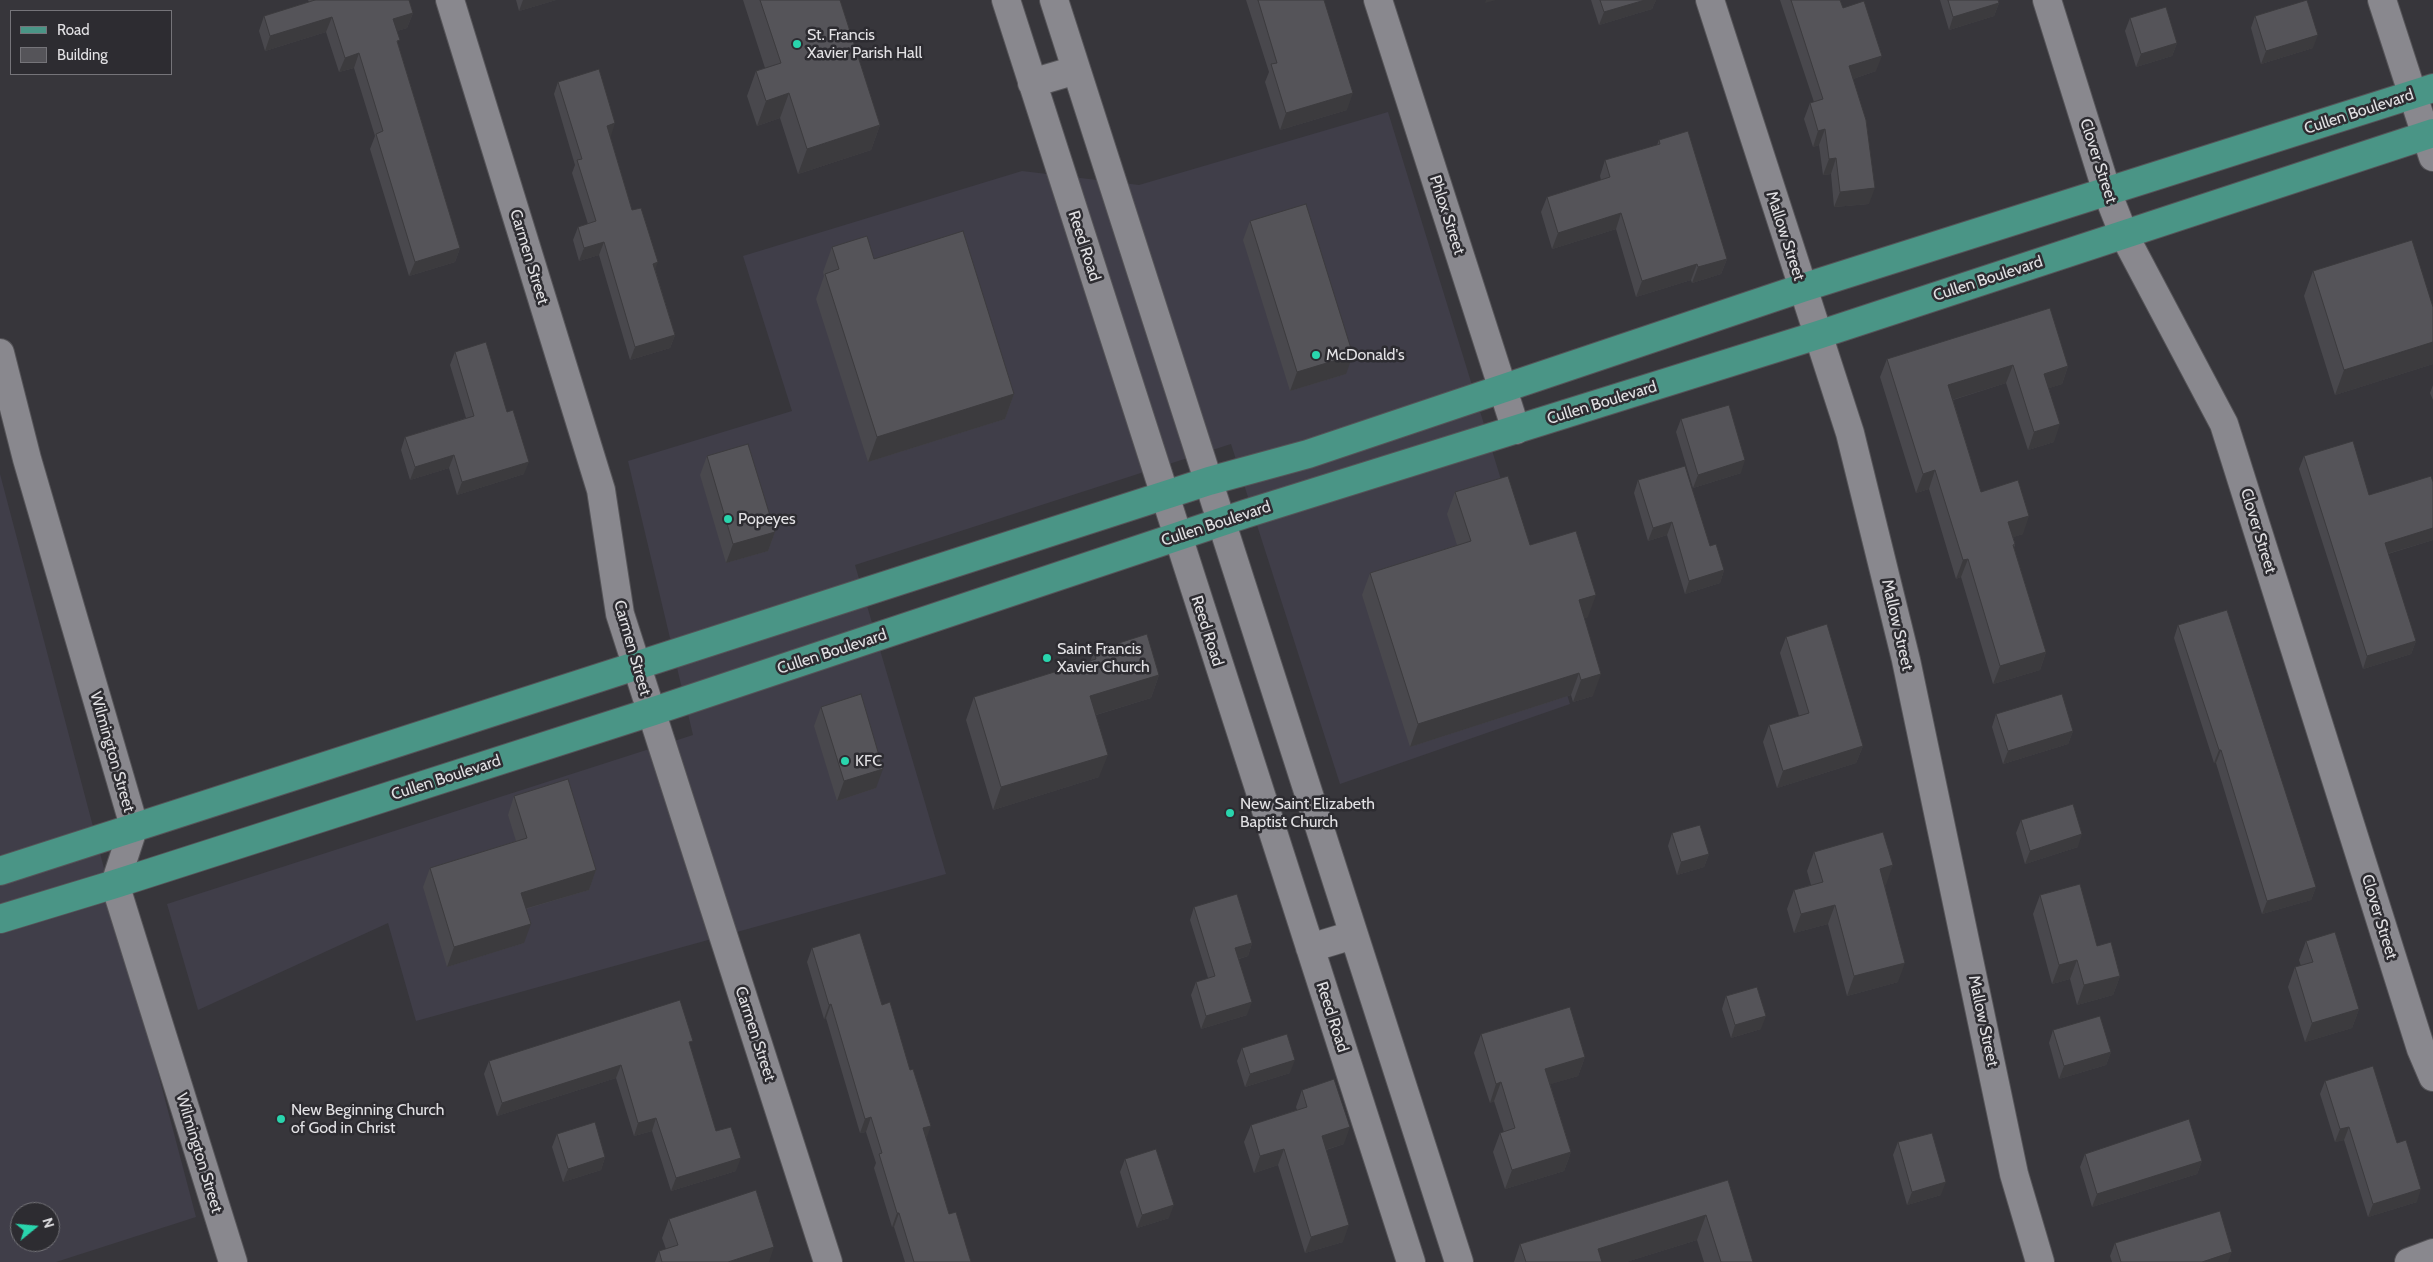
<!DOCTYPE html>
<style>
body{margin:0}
#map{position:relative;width:2433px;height:1262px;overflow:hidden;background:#37363b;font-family:Cabin,sans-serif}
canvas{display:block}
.legend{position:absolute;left:10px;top:10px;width:162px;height:65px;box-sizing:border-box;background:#2d2c31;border:1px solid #757479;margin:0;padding:6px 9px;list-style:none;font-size:15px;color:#e2e1e4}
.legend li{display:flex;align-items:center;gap:10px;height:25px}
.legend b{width:25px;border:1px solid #757479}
.north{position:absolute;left:10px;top:1202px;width:50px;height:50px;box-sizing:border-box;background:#2d2c31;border:1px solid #757479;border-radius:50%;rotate:73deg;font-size:14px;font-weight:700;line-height:20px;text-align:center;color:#e2e1e4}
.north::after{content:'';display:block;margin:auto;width:18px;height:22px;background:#29d5ad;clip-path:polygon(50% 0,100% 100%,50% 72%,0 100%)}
</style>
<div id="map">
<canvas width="2433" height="1262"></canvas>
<ul class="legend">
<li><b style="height:6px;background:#4a9586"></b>Road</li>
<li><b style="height:14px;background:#555459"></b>Building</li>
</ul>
<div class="north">N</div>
</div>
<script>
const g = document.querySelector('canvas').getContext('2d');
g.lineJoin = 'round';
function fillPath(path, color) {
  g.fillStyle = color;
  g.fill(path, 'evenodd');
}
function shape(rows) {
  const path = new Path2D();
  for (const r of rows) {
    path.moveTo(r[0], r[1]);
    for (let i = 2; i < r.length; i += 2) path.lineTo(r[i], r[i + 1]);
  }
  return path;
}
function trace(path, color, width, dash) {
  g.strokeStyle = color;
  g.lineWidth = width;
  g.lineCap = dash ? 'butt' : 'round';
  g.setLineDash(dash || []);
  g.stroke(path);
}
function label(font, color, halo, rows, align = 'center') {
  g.font = font + ' Cabin,sans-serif';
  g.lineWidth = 5;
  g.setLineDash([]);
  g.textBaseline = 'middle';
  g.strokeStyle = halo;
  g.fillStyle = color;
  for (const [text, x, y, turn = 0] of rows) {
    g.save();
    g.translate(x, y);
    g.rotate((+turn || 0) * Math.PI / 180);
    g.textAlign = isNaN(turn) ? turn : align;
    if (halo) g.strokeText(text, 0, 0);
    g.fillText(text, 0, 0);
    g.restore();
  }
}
fillPath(shape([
 [1388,112,1570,704,1340,784,1231,444,855,565,946,874,416,1021,388,923,198,1010,167,904,693,735,628,461,792,411,743,256,1022,171,1139,185],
 [0,474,196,1217,56,1262,0,1262],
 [20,1212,50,1212,50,1242,20,1242]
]), '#403e49');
const minor = shape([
 [450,0,601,490,620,614,828,1262],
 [1378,0,1516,430],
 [1710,0,1850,433,1906,660,2014,1174,2040,1262],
 [2047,0,2107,192,2124,235,2224,424,2421,1049,2433,1077],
 [2382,0,2433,157],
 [0,353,27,459,134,826,115,884,233,1262],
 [2409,1262,2433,1253]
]);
const tertiary = shape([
 [1006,0,1411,1262],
 [1054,0,1459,1262],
 [1032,83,1076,70],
 [1310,948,1353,935]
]);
const primary = shape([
 [0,871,1209,481,1308,454,1802,288,2433,88],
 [0,919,115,884,651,712,1245,514,1818,335,2433,133]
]);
trace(minor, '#555458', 30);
trace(tertiary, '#555458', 30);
trace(primary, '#555458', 30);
trace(minor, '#89888e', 28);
trace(tertiary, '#89888e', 28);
trace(primary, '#4a9586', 28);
fillPath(shape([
 [308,0,409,0,413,13,407,28,397,31,398,44,460,248,455,262,409,276,370,149,375,136,354,68,339,72,326,32,265,51,259,31,264,16,309,2],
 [516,0,556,0,519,11],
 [743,0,840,0,880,125,871,150,798,174,780,118,757,126,747,96,756,71,765,68],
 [1246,0,1324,0,1347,110,1280,130,1265,82,1269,72],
 [1591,0,1656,0,1652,9,1599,25],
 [1780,0,1840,0,1843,8,1876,71,1853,79,1869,204,1834,207,1831,174,1823,175,1819,145,1813,147,1804,119,1810,103,1814,102],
 [1940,0,1998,0,1999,3,1994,16,1949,30],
 [2255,16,2313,48,2261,64,2251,28],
 [2130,18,2177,43,2172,56,2136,67,2125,31],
 [558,82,611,136,610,136,632,210,655,269,675,335,670,348,630,360,599,255,579,261,573,240,578,227,588,224,572,173,575,165,554,94],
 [1659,140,1727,259,1721,274,1692,283,1691,280,1636,297,1616,229,1552,249,1541,212,1547,197,1601,180,1600,176,1605,160,1657,145],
 [1250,221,1346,374,1290,391,1243,240],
 [832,247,1014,394,1005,419,868,462,816,299,824,276,823,272],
 [2313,271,2433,307,2433,364,2335,395,2304,296],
 [455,352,524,474,457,495,449,468,410,480,401,450,405,437,466,418,450,365],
 [1887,359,2068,366,2062,384,2049,388,2054,442,2028,450,2006,383,1953,400,1981,492,2023,534,2013,537,2015,544,2014,548,2046,652,2040,670,1993,684,1961,577,1956,579,1929,489,1916,493,1880,377],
 [2433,385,2433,400,2430,393],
 [1681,419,1741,473,1693,488,1676,432],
 [707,456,775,532,768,551,726,563,700,475],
 [2304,456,2369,495,2433,482,2433,540,2388,554,2416,641,2411,654,2363,669,2299,469],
 [1638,480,1710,546,1724,570,1720,583,1685,594,1667,535,1648,541,1634,493],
 [1455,492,1530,545,1588,617,1584,618,1593,696,1573,702,1571,695,1410,747,1362,595,1370,573,1457,545,1447,514],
 [2178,625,2316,887,2311,900,2262,914,2216,763,2214,763,2174,638],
 [1786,637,1863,746,1856,763,1777,788,1763,742,1769,725,1799,716,1780,653],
 [1094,651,1159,675,1151,698,1096,715,1099,777,993,810,966,720,974,697,1090,662],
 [821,707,876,788,837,801,814,726],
 [1996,714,2073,731,2068,744,2003,764,1992,727],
 [514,796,596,870,589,890,526,909,524,943,447,967,423,887,430,868,516,841,508,815],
 [2021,820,2078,847,2025,864,2016,833],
 [1672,833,1709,854,1704,867,1677,875,1668,846],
 [1814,852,1886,885,1885,885,1898,982,1847,996,1828,924,1794,933,1787,909,1794,890,1811,885,1807,871],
 [2040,895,2097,946,2120,976,2113,995,2077,1005,2070,979,2052,984,2033,914],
 [1194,907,1252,943,1248,956,1239,959,1247,1015,1201,1029,1191,995,1196,982,1208,978,1190,920],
 [2306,941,2359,1009,2352,1028,2305,1042,2288,987,2295,967,2301,966,2299,960],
 [812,948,882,1005,926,1139,949,1214,971,1262,905,1262,894,1227,892,1227,874,1168,876,1163,866,1132,860,1133,826,1018,824,1019,807,962],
 [1726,996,1761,1029,1731,1038,1722,1009],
 [2053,1030,2111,1052,2106,1065,2059,1079,2049,1043],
 [1481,1034,1585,1057,1578,1076,1550,1084,1571,1152,1564,1171,1505,1189,1493,1152,1500,1133,1504,1132,1494,1101,1490,1103,1474,1053],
 [690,1047,716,1131,736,1171,671,1191,652,1131,634,1136,616,1078,497,1116,484,1074,489,1061],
 [1242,1048,1290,1073,1245,1087,1237,1061],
 [2325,1081,2397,1143,2417,1202,2368,1217,2344,1140,2335,1142,2320,1094],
 [1302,1090,1344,1144,1326,1150,1343,1242,1305,1253,1278,1165,1254,1173,1244,1142,1251,1125,1297,1110,1296,1107],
 [557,1134,605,1157,601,1170,563,1182,552,1147],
 [1898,1142,1941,1195,1907,1205,1893,1155],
 [2085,1154,2202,1161,2197,1174,2092,1207,2080,1167],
 [1125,1159,1169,1218,1137,1228,1120,1172],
 [1728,1180,1753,1262,1704,1262,1697,1240,1626,1262,1514,1262,1520,1244],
 [669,1219,769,1262,655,1262,659,1251,666,1249,662,1238],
 [2115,1243,2228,1262,2112,1262,2110,1256]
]), '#49484d');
fillPath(shape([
 [523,0,556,0,519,11],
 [1486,0,1496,0,1485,3],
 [1645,0,1656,0,1652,9,1599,25,1604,12],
 [1999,3,1994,16,1949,30,1953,17],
 [413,13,407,28,388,34,393,19],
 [332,17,326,32,265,51,270,36],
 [2318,35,2313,48,2261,64,2266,51],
 [2177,43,2172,56,2136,67,2141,54],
 [359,53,354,68,339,72,345,58],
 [1882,56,1876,71,1844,82,1849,66],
 [789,93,780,118,757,126,766,101],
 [1353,93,1347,110,1280,130,1286,113],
 [615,123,611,136,602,139,607,126],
 [880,125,871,150,798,174,807,149],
 [1825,129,1819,145,1813,147,1818,131],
 [1836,158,1831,174,1823,175,1829,159],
 [1875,188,1869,204,1834,207,1840,192],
 [1621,213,1616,229,1552,249,1558,233],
 [604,242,599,255,579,261,584,248],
 [460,248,455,262,409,276,415,262],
 [1727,259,1721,274,1692,283,1698,267],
 [658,262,653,275,653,264],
 [1697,264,1691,280,1636,297,1642,281],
 [675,335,670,348,630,360,635,347],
 [2433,342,2433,364,2335,395,2344,370],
 [1353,355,1346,374,1290,391,1297,372],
 [2013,365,2006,383,1942,403,1948,385],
 [2068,366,2062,384,2037,392,2044,374],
 [1014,394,1005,419,868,462,877,437],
 [2060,424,2054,442,2028,450,2034,432],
 [454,455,449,468,410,480,415,467],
 [1745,460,1741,473,1693,488,1698,475],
 [529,462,524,474,457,495,462,482],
 [1935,470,1929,489,1916,493,1923,474],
 [2029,516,2023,534,2002,541,2008,522],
 [1672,522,1667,535,1648,541,1653,528],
 [2433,528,2433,540,2380,556,2385,543],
 [775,532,768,551,726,563,733,544],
 [1968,559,1961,577,1956,579,1963,560],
 [1724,570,1720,583,1685,594,1689,581],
 [1596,595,1588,617,1571,622,1579,600],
 [2416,641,2411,654,2363,669,2367,656],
 [2046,652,2040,670,1993,684,2000,666],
 [1579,673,1571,695,1410,747,1418,724],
 [1601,674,1593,696,1573,702,1581,680],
 [1159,675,1151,698,1082,719,1090,696],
 [2073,731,2068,744,2003,764,2008,751],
 [1863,746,1856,763,1777,788,1783,771],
 [2219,750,2221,750,2216,763,2214,763],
 [1108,755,1099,777,993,810,1001,787],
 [883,769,876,788,837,801,844,781],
 [2082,834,2078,847,2025,864,2030,851],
 [1709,854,1704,867,1677,875,1681,862],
 [1893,865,1886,885,1873,888,1880,869],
 [596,870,589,890,514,912,521,893],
 [2316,887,2311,900,2262,914,2267,901],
 [1835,905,1828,924,1794,933,1801,914],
 [531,924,524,943,447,967,454,947],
 [1252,943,1248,956,1231,961,1235,948],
 [2077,960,2070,979,2052,984,2059,965],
 [1905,963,1898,982,1847,996,1854,976],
 [2120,976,2113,995,2077,1005,2084,985],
 [1252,1002,1247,1015,1201,1029,1206,1016],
 [831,1004,826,1018,824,1019,829,1005],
 [2359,1009,2352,1028,2305,1042,2312,1023],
 [1766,1016,1761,1029,1731,1038,1735,1025],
 [2111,1052,2106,1065,2059,1079,2064,1066],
 [1585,1057,1578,1076,1538,1088,1545,1069],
 [1295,1060,1290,1073,1245,1087,1250,1074],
 [621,1065,616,1078,497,1116,502,1103],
 [1501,1082,1494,1101,1490,1103,1496,1084],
 [871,1117,866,1132,860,1133,865,1119],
 [656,1118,652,1131,634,1136,638,1123],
 [931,1126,926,1140,923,1128],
 [1350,1127,1344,1144,1315,1153,1322,1136],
 [2349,1127,2344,1140,2335,1142,2340,1129],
 [1284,1149,1278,1165,1254,1173,1260,1156],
 [1571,1152,1564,1171,1505,1189,1512,1170],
 [605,1157,601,1170,563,1182,568,1169],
 [741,1158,736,1171,671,1191,676,1178],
 [2202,1161,2197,1174,2092,1207,2097,1194],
 [1946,1182,1941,1195,1907,1205,1912,1192],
 [2421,1189,2417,1202,2368,1217,2373,1204],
 [1174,1205,1169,1218,1137,1228,1142,1215],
 [897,1213,899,1213,894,1227,892,1227],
 [1706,1215,1697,1240,1626,1262,1593,1262,1598,1249],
 [1349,1225,1343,1242,1305,1253,1311,1237],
 [774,1247,769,1262,728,1262],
 [2232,1252,2228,1262,2202,1262]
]), '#3c3b3e');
const building = shape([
 [315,0,409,0,413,13,393,19,400,40,397,41,460,248,415,262,376,134,383,131,359,53,345,58,332,17,270,36,264,16,315,0],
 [760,0,840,0,880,125,807,149,789,93,766,101,756,71,781,63,760,0],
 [1258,0,1324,0,1353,93,1286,113,1271,64,1277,63,1258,0],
 [1600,0,1645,0,1604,12,1600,0],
 [1791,0,1840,0,1843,8,1864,1,1882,56,1849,66,1866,120,1875,188,1840,192,1836,158,1829,159,1825,129,1818,131,1810,103,1823,99,1791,0],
 [1948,0,1998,0,1999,3,1953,17,1948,0],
 [2307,0,2318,35,2266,51,2255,16,2307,0],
 [2166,7,2177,43,2141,54,2130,18,2166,7],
 [599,69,615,123,607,126,632,210,641,208,658,262,653,264,675,335,635,347,604,242,584,248,578,227,596,221,577,160,582,159,558,82,599,69],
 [1688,131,1727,259,1698,267,1697,264,1642,281,1621,213,1558,233,1547,197,1610,177,1605,160,1660,144,1659,140,1688,131],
 [1306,204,1353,355,1297,372,1250,221,1306,204],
 [963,231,1014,394,877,437,825,274,839,269,832,247,867,236,874,259,963,231],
 [2412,240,2433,307,2433,342,2344,370,2313,271,2412,240],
 [2050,308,2068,366,2044,374,2060,424,2034,432,2013,365,1948,385,1981,492,2018,480,2029,516,2008,522,2015,544,2013,545,2046,652,2000,666,1968,559,1963,560,1935,470,1923,474,1887,359,2050,308],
 [486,342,507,412,513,410,529,462,462,482,454,455,415,467,405,437,474,416,455,352,486,342],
 [1729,405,1745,460,1698,475,1681,419,1729,405],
 [2353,441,2369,495,2431,476,2433,482,2433,528,2385,543,2416,641,2367,656,2304,456,2353,441],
 [748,444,775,532,733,544,707,456,748,444],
 [1685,466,1710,546,1716,544,1724,570,1689,581,1672,522,1653,528,1638,480,1685,466],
 [1508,476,1530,545,1576,531,1596,595,1579,600,1601,674,1581,680,1579,673,1418,724,1370,573,1471,541,1455,492,1508,476],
 [2227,610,2316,887,2267,901,2221,750,2219,750,2178,625,2227,610],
 [1827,624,1863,746,1783,771,1769,725,1809,713,1786,637,1827,624],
 [1147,634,1159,675,1090,696,1108,755,1001,787,974,697,1096,659,1094,651,1147,634],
 [861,694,883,769,844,781,821,707,861,694],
 [2062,694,2073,731,2008,751,1996,714,2062,694],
 [568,779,596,870,521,893,531,924,454,947,430,868,527,838,514,796,568,779],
 [2073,804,2082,834,2030,851,2021,820,2073,804],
 [1700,825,1709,854,1681,862,1672,833,1700,825],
 [1883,832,1893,865,1880,869,1905,963,1854,976,1835,905,1801,914,1794,890,1823,882,1814,852,1883,832],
 [2080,884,2097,946,2111,942,2120,976,2084,985,2077,960,2059,965,2040,895,2080,884],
 [1237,894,1252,943,1235,948,1252,1002,1206,1016,1196,982,1215,976,1194,907,1237,894],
 [2335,932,2359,1009,2312,1023,2295,967,2313,962,2306,941,2335,932],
 [860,933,882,1005,890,1002,910,1070,913,1069,931,1126,923,1128,949,1214,956,1212,971,1262,914,1262,899,1213,897,1213,879,1154,882,1153,871,1117,865,1119,831,1004,829,1005,812,948,860,933],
 [1757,987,1766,1016,1735,1025,1726,996,1757,987],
 [680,1000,693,1041,689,1042,716,1131,731,1127,741,1158,676,1178,656,1118,638,1123,621,1065,502,1103,489,1061,680,1000],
 [1570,1007,1585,1057,1545,1069,1571,1152,1512,1170,1500,1133,1515,1128,1501,1082,1496,1084,1481,1034,1570,1007],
 [2100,1016,2111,1052,2064,1066,2053,1030,2100,1016],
 [1287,1034,1295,1060,1250,1074,1242,1048,1287,1034],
 [2373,1066,2397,1143,2406,1140,2421,1189,2373,1204,2349,1127,2340,1129,2325,1081,2373,1066],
 [1334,1079,1350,1127,1322,1136,1349,1225,1311,1237,1284,1149,1260,1156,1251,1125,1307,1107,1302,1090,1334,1079],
 [2189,1119,2202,1161,2097,1194,2085,1154,2189,1119],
 [595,1122,605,1157,568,1169,557,1134,595,1122],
 [1932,1133,1946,1182,1912,1192,1898,1142,1932,1133],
 [1156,1149,1174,1205,1142,1215,1125,1159,1156,1149],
 [1728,1180,1753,1262,1721,1262,1706,1215,1598,1249,1602,1262,1526,1262,1520,1244,1728,1180],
 [756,1190,774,1247,728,1262,662,1262,659,1251,678,1245,669,1219,756,1190],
 [2220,1211,2232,1252,2202,1262,2121,1262,2115,1243,2220,1211]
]);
fillPath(building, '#555459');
trace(building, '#3c3b3e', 1);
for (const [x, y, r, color] of [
 [797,44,5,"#29d5ad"],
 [1316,355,5,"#29d5ad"],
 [728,519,5,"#29d5ad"],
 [1047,658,5,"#29d5ad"],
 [845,761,5,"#29d5ad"],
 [1230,813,5,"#29d5ad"],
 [281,1119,5,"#29d5ad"]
]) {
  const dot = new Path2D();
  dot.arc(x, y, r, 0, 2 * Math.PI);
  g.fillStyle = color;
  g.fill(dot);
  trace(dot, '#2d2c31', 2);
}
label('16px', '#e2e1e4', '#2d2c31', [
 ["St. Francis",807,35],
 ["Xavier Parish Hall",807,53],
 ["McDonald's",1326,355],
 ["Popeyes",738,519],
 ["Saint Francis",1057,649],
 ["Xavier Church",1057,667],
 ["KFC",855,761],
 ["New Saint Elizabeth",1240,804],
 ["Baptist Church",1240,822],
 ["New Beginning Church",291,1110],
 ["of God in Christ",291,1128]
], 'left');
label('16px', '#e2e1e4', '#2d2c31', [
 ["Cullen Boulevard",2359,112,-18],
 ["Clover Street",2098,161,72],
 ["Phlox Street",1447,215,72],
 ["Mallow Street",1785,236,72],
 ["Reed Road",1084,246,72],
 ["Carmen Street",529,257,73],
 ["Cullen Boulevard",1988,279,-18],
 ["Cullen Boulevard",1602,403,-17],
 ["Cullen Boulevard",1216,524,-18],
 ["Clover Street",2258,531,73],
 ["Mallow Street",1897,625,77],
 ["Reed Road",1207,631,72],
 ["Carmen Street",632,648,74],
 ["Cullen Boulevard",832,652,-18],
 ["Wilmington Street",112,752,74],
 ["Cullen Boulevard",446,778,-18],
 ["Clover Street",2379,917,73],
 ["Reed Road",1332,1017,72],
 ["Mallow Street",1983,1021,78],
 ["Carmen Street",755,1034,72],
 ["Wilmington Street",199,1153,73]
]);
</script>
